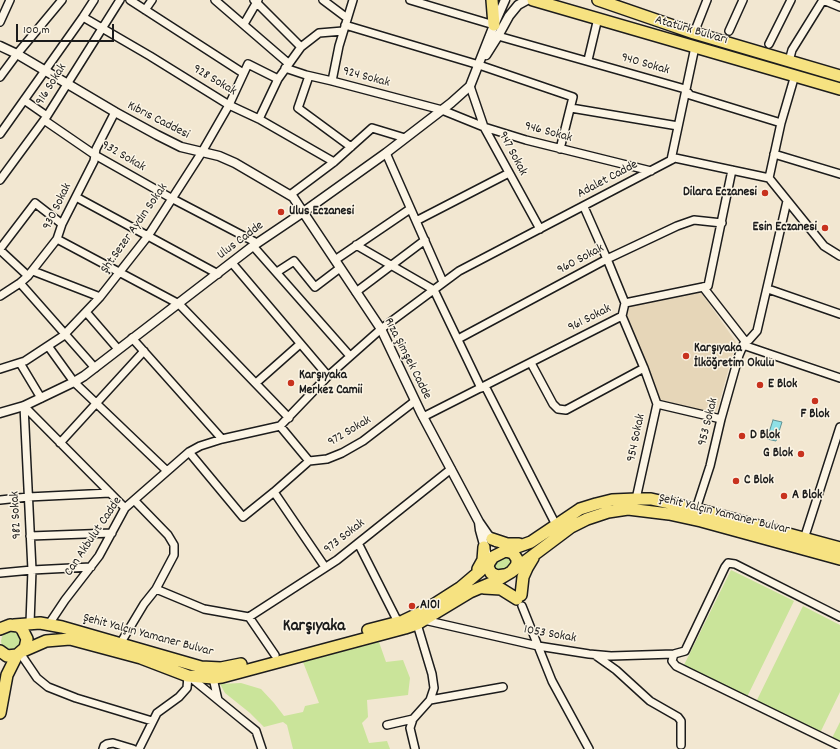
<!DOCTYPE html>
<meta charset="utf-8">
<style>
body{margin:0}
#map{position:relative;width:840px;height:749px;overflow:hidden;background:#f2e7d1;font-family:Dekko,sans-serif}
canvas{display:block}
.scale{position:absolute;left:16px;top:24px;width:98px;height:18px;box-sizing:border-box;border:2px solid #1c1c1c;border-top:0;padding-left:5px;font-size:12px;line-height:14px;white-space:nowrap;color:#1c1c1c;-webkit-text-stroke:3px #fcf5e5;paint-order:stroke}
</style>
<div id="map">
<canvas width="840" height="749"></canvas>
<div class="scale">100 m</div>
</div>
<script>
const g = document.querySelector('canvas').getContext('2d');
g.lineJoin = 'round';
function fillPath(path, color) {
  g.fillStyle = color;
  g.fill(path, 'evenodd');
}
function shape(rows) {
  const path = new Path2D();
  for (const r of rows) {
    if (r.length === 3) {
      path.moveTo(r[0] + r[2], r[1]);
      path.arc(r[0], r[1], r[2], 0, 2 * Math.PI);
      continue;
    }
    path.moveTo(r[0], r[1]);
    for (let i = 2; i < r.length; i += 2) path.lineTo(r[i], r[i + 1]);
  }
  return path;
}
function trace(path, color, width, dash) {
  g.strokeStyle = color;
  g.lineWidth = width;
  g.lineCap = dash ? 'butt' : 'round';
  g.setLineDash(dash || []);
  g.stroke(path);
}
function label(font, color, halo, rows, align = 'center') {
  g.font = font + ' Dekko,sans-serif';
  g.lineWidth = 3;
  g.setLineDash([]);
  g.textBaseline = 'middle';
  g.strokeStyle = halo;
  g.fillStyle = color;
  for (const [text, x, y, turn = 0] of rows) {
    g.save();
    g.translate(x, y);
    g.rotate((+turn || 0) * Math.PI / 180);
    g.textAlign = isNaN(turn) ? turn : align;
    if (halo) g.strokeText(text, 0, 0);
    g.fillText(text, 0, 0);
    g.restore();
  }
}
fillPath(shape([
 [701,292,736,342,717,411,711,413,658,399,623,315,626,307]
]), '#e6d6b8');
fillPath(shape([
 [504,556,511,558,512,563,510,566,502,572,494,570,493,564],
 [731,570,794,601,747,697,684,665],
 [803,606,840,625,840,692,820,733,756,702],
 [11,641,10],
 [379,642,386,662,403,660,410,678,408,695,367,700,368,717,362,723,369,743,387,741,390,749,293,749,287,725,283,722,264,727,250,713,225,693,220,684,241,683,261,689,274,703,284,716,303,712,305,706,319,703,303,662],
 [840,722,840,742,832,738]
]), '#cae49a');
const water = shape([
 [773,420,782,422,776,441,767,439,773,420]
]);
fillPath(water, '#8ee0e6');
trace(water, '#609295', 1);
const minor = shape([
 [130,0,243,73],
 [215,0,288,63],
 [254,0,301,47],
 [323,0,347,18],
 [410,0,494,25],
 [145,10,152,0],
 [83,17,150,56,229,105,259,119,334,162],
 [0,22,10,0],
 [244,24,258,0],
 [345,25,479,65,573,97,560,149],
 [729,31,743,0],
 [694,33,707,0],
 [498,36,685,89,690,95,781,123],
 [769,44,791,0],
 [588,60,598,18],
 [789,61,792,50,823,0,840,7],
 [285,68,306,75,332,81,442,110,484,127,526,140,651,171],
 [309,76,298,108,351,147],
 [0,77,17,54,62,0],
 [332,81,339,46,353,0],
 [470,86,484,127,540,229],
 [24,100,47,116],
 [571,108,678,126],
 [259,119,278,79,301,47,319,33,343,31],
 [44,120,95,155,171,198,257,243],
 [0,134,83,17,94,0],
 [386,153,443,282],
 [774,154,840,174],
 [671,160,695,47],
 [769,178,781,123,795,75],
 [0,180,47,116,120,0],
 [290,195,334,162,372,128,405,138],
 [76,197,218,274],
 [584,207,607,259,625,303],
 [416,221,509,173],
 [57,239,179,304,289,418],
 [356,245,434,290,481,388],
 [253,246,350,356],
 [0,249,35,203,62,224],
 [0,250,28,276],
 [335,260,410,209],
 [232,263,328,376],
 [33,271,100,297],
 [277,272,294,261,315,287,340,268],
 [20,283,95,368],
 [703,287,745,341],
 [768,289,840,314],
 [356,292,425,240],
 [0,296,20,283,28,276,57,239,62,224,94,161,96,149,115,112],
 [625,303,708,286,732,170],
 [86,312,118,349],
 [622,316,644,368,657,404,636,499],
 [132,338,222,439],
 [458,339,607,259,677,226,694,220,722,223],
 [745,341,749,340,757,331,787,201],
 [743,345,840,378],
 [48,346,74,382,167,471],
 [20,363,41,398],
 [531,363,553,404,558,409,566,410,644,368],
 [0,369,25,361,63,336,100,297,148,236,202,152,229,105,248,64,278,79],
 [256,383,300,344],
 [485,386,556,525],
 [657,404,721,419],
 [24,406,32,570,30,623],
 [24,406,125,508],
 [423,417,622,316,625,303],
 [280,426,309,461,327,459,342,453,363,441,415,401],
 [60,443,144,351],
 [189,452,243,517,274,492,309,461],
 [274,492,325,567],
 [0,500,28,497,110,493],
 [696,509,710,466,721,419,739,355,745,341],
 [30,536,112,533],
 [804,539,840,427],
 [358,543,398,622],
 [0,573,32,570,91,567],
 [156,589,204,609,249,617,275,655],
 [522,606,552,681,589,749],
 [249,617,337,560,451,469],
 [424,620,538,646,589,654,611,656,674,654,685,651,725,567,728,563,735,564,840,617],
 [49,624,65,600,99,556,125,508,189,452,200,446,222,439,280,426,328,376,381,329,459,271,675,158,769,178,824,246,840,256],
 [120,644,144,604,156,589,174,555,174,545,168,535,134,500],
 [20,653,37,678,48,687,76,698,152,721],
 [674,654,672,661,676,666,840,746],
 [595,655,616,670,650,701,678,717,681,721,681,745],
 [190,677,218,700],
 [213,678,218,700,240,718,256,731,262,749],
 [430,700,503,687],
 [387,725,413,719],
 [103,749,104,746,107,744,113,743,133,749],
 [139,749,157,713,179,697,187,688,188,676],
 [415,749,410,728,413,719,430,700,434,688,432,674,417,624]
]);
const tertiary = shape([
 [0,46,17,54,115,112,157,135,181,147,219,156,235,163,293,197,381,329,421,413,479,522],
 [486,55,498,36,509,16,518,5,527,0],
 [0,413,24,406,74,382,84,376,253,246,302,213,386,153,451,103,470,86,494,25,505,0],
 [486,552,480,530,479,522,488,535,496,542]
]);
const trunk = shape([
 [492,0,494,25],
 [533,0,840,89],
 [598,0,694,33,840,76],
 [492,539,507,544,519,544],
 [506,551,531,542,580,509,596,504,612,500,636,499,651,499,696,509,840,548],
 [478,569,483,560,484,547],
 [504,575,497,576,491,573,488,567,489,563,493,557,503,552,506,551,513,553,517,559,517,563,516,566,512,571],
 [484,588,501,589,517,599],
 [521,595,523,577,527,568,533,558],
 [14,625,40,623,62,627,201,667,221,668,241,664],
 [0,629,10,625,18,626,22,629,27,639,25,648,17,655,7,656,0,651],
 [368,630,403,621,424,611,460,588,480,571,490,560],
 [23,651,46,641,70,639,141,658,188,676,213,678,222,677,405,628,417,624,470,592,496,581,511,572,571,527,587,519,608,512,628,509,669,514,701,521,840,559],
 [0,713,7,675,17,655]
]);
trace(minor, '#1c1c1c', 10);
trace(tertiary, '#1c1c1c', 11);
trace(trunk, '#1c1c1c', 14);
trace(minor, '#fcf5e5', 7);
trace(tertiary, '#fcf5e5', 8);
trace(trunk, '#f6e281', 11);
for (const [x, y, r, color] of [
 [765,193,4,"#c8321e"],
 [281,212,4,"#c8321e"],
 [825,228,4,"#c8321e"],
 [686,356,4,"#c8321e"],
 [291,383,4,"#c8321e"],
 [760,385,4,"#c8321e"],
 [815,401,4,"#c8321e"],
 [742,436,4,"#c8321e"],
 [801,454,4,"#c8321e"],
 [736,481,4,"#c8321e"],
 [784,496,4,"#c8321e"],
 [412,606,4,"#c8321e"]
]) {
  const dot = new Path2D();
  dot.arc(x, y, r, 0, 2 * Math.PI);
  g.fillStyle = color;
  g.fill(dot);
  trace(dot, '#fcf5e5', 1.5);
}
label('13px', '#1c1c1c', '#fcf5e5', [
 ["Atatürk Bulvarı",691,31,16],
 ["940 Sokak",645,65,16],
 ["924 Sokak",366,78,15],
 ["928 Sokak",214,81,31],
 ["916 Sokak",52,85,-58],
 ["Kıbrıs Caddesi",158,121,27],
 ["946 Sokak",548,133,15],
 ["947 Sokak",512,154,62],
 ["932 Sokak",123,157,30],
 ["Adalet Cadde",608,180,-28],
 ["930 Sokak",58,207,-64],
 ["Şht.Sezer Aydın Sokak",135,229,-55],
 ["Ulus Cadde",241,241,-37],
 ["960 Sokak",581,260,-28],
 ["961 Sokak",590,319,-27],
 ["Rıza Şimşek Cadde",407,359,63],
 ["953 Sokak",709,422,-76],
 ["972 Sokak",350,432,-31],
 ["954 Sokak",637,438,-78],
 ["982 Sokak",17,515,-93],
 ["Şehit Yalçın Yamaner Bulvar",724,515,14],
 ["Can Akbulut Cadde",94,537,-56],
 ["973 Sokak",345,537,-38],
 ["1053 Sokak",550,635,10],
 ["Şehit Yalçın Yamaner Bulvar",148,636,15]
]);
label('bold 13px', '#1c1c1c', '#fcf5e5', [
 ["Dilara Eczanesi",757,193,"right"],
 ["Ulus Eczanesi",289,212],
 ["Esin Eczanesi",817,228,"right"],
 ["Karşıyaka",694,349],
 ["İlköğretim Okulu",694,364],
 ["Karşıyaka",299,376],
 ["Merkez Camii",299,391],
 ["E Blok",768,385],
 ["F Blok",815,415,"center"],
 ["D Blok",750,436],
 ["G Blok",793,454,"right"],
 ["C Blok",744,481],
 ["A Blok",792,496],
 ["A101",420,606]
], 'left');
label('bold 17px', '#1c1c1c', '#fcf5e5', [
 ["Karşıyaka",314,628]
]);
</script>
